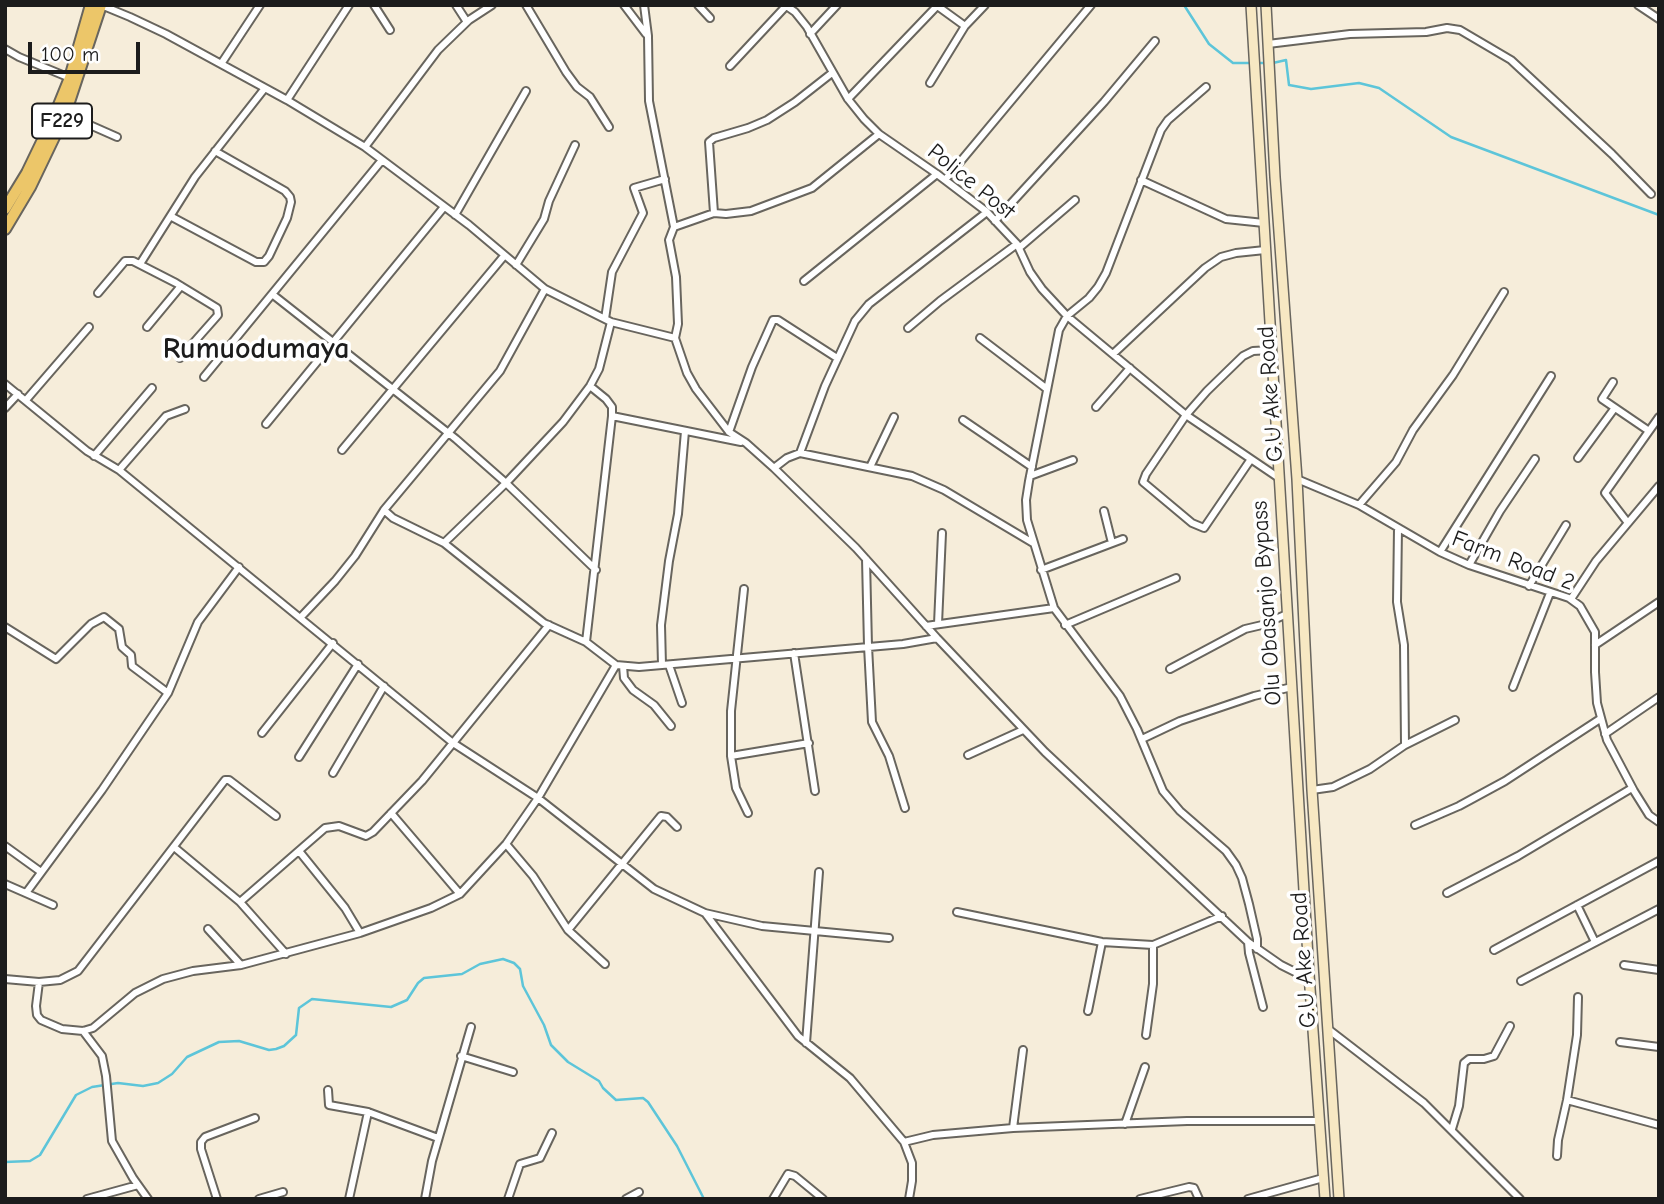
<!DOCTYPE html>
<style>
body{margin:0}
#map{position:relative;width:1664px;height:1204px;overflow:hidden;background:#f6edda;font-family:"Comic Neue",sans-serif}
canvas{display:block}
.frame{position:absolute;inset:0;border:7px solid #1c1c1c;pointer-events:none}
.scale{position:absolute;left:28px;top:42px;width:112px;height:32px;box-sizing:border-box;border:4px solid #1c1c1c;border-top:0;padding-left:9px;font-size:21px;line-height:24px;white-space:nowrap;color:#1c1c1c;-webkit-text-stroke:5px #fff;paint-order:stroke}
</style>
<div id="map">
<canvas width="1664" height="1204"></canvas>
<div class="frame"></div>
<div class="scale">100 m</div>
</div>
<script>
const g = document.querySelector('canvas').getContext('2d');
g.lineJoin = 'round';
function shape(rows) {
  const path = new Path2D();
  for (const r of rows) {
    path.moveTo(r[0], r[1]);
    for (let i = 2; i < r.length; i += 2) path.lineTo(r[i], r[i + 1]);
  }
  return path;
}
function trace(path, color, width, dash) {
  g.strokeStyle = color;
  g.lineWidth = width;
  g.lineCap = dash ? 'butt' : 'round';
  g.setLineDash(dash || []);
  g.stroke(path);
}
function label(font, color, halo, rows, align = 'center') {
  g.font = font + ' "Comic Neue",sans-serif';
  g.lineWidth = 7;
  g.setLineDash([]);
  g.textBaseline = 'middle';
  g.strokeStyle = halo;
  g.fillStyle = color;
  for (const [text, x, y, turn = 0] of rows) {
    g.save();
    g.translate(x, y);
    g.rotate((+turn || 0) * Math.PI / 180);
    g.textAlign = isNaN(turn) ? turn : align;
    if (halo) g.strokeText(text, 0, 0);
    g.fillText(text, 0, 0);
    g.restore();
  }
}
trace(shape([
 [1184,5,1209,44,1233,63,1250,63],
 [1259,63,1264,63],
 [1273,63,1286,60,1289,85,1311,89,1359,83,1379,88,1451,137,1659,215],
 [5,1162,30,1161,40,1155,76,1095,92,1087,118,1083,143,1086,158,1083,172,1074,187,1057,219,1042,239,1041,269,1050,276,1049,284,1046,296,1035,299,1008,312,999,391,1007,407,1000,418,983,424,978,462,974,480,964,503,959,514,963,520,969,523,986,544,1025,551,1045,568,1062,599,1081,603,1088,616,1100,643,1098,648,1102,677,1146,704,1199]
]), '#5dc5d9', 2.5);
const street = shape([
 [101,5,130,17,166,34,287,100,365,147,469,225,545,289,611,322,675,338],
 [374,5,390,30],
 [456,5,467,22],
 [526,5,566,72,577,87,590,97,609,127],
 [624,5,646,34],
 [644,5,648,36,649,101,674,227,669,240,676,277,678,324,675,338,687,373,696,389,729,432,746,443,774,468,856,548,937,638,1045,752,1248,942,1281,965,1295,972,1309,974],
 [698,5,710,18],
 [785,5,795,12,807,27,848,99,864,119,879,134,937,174,987,212,1017,244,1030,272,1042,289,1067,316,1186,415,1279,478],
 [936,5,965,26],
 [1638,5,1659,19],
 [810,34,837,5],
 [1268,44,1350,34,1426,32,1447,28,1460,30,1511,60,1612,154,1651,194],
 [5,49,19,57,70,78],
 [221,64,260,5],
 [730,66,786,6],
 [930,83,965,26,985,5],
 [1206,87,1168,120,1161,130,1106,273,1098,287,1089,298,1067,316,1059,330,1029,481,1026,500,1027,520,1054,608,1120,696,1137,729,1163,791,1180,811,1226,851,1236,865,1242,878,1249,904,1257,939,1257,949],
 [848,99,938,5],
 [287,100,349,5],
 [65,114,117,137],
 [365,147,438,50,469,20,492,5],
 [945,180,1091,5],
 [1141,180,1226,219,1264,223],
 [714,213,709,142,714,138,748,128,767,120,795,102,832,73],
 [455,215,526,91],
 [172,217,256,262,264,262,269,256,287,218,291,202,290,197,285,191,215,151],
 [995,221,1104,102,1155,41],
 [674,227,714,213,726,214,751,211,812,188,879,134],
 [1019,248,1075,200],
 [140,264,195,177,265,88],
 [516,265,544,219,549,201,575,145],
 [804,281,937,174],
 [98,293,125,261,133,261,176,283,217,308,218,315,180,358],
 [272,294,456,439,506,483,596,570],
 [605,319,612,272,643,213,634,188,665,179],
 [147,327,181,286],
 [908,328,940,301,1017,244],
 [980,338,1047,389],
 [1113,354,1205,268,1221,257,1236,253,1265,250],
 [204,377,382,160],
 [1613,382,1602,399,1649,431],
 [5,384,87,451,119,470,453,743,538,798,654,889,705,913,762,926,889,938],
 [26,400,89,327],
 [1096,407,1130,368],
 [5,408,18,394],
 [612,416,741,442],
 [963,420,1032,467],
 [266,424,444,207],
 [729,432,752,367,773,320,778,320,837,358],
 [342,450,504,256],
 [800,453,825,386,855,321,869,304,987,212],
 [94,456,152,388],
 [1578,458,1614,409],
 [1251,459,1204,528,1192,523,1143,482,1146,474,1186,415,1207,391,1243,356,1253,351,1271,350],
 [871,465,894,417],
 [774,468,787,458,800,453,912,476,944,490,1033,543],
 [119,470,166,416,185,409],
 [1030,476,1073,460],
 [1297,479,1359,505,1440,552,1469,565,1569,598,1580,606,1595,632,1595,672,1597,703,1607,740,1634,791,1649,815,1659,822],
 [1359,505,1396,462,1413,430,1453,375,1504,292],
 [384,510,393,518,444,543,544,623,586,642,616,665,639,667,662,665,903,644,937,638],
 [1104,511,1112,543],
 [1628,523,1605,493,1659,417],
 [1398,528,1397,602,1404,645,1405,745],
 [444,543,506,483,563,422,590,386,599,369,611,322],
 [1440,552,1551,376],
 [866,559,868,646,872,722,889,756,905,808],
 [1469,565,1500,511,1535,459],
 [1041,570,1123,539],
 [1529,586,1566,525],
 [744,589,731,711,731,756,736,788,748,813],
 [1571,599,1596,561,1659,486],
 [301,617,335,581,355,556,384,510,500,371,545,289],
 [938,624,942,533],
 [1065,625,1176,578],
 [926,626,1054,608],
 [5,627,56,659,91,624,104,617,119,629,122,647,131,655,132,666,168,693],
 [586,642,612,416,612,407,606,399,590,386],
 [1595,645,1659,602],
 [794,653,815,791],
 [662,665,661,625,669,561,678,514,685,431],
 [669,665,682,703],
 [623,666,624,678,633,690,654,705,671,726],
 [1170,669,1245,629,1262,625,1287,614],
 [1513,687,1550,593],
 [262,733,333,643],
 [1605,734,1659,697],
 [1142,739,1180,721,1254,696,1292,687],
 [968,755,1023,730],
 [731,756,809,743],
 [299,757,358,664],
 [333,773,384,686],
 [1312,790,1333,787,1370,769,1405,745,1455,720],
 [391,813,460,894],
 [1415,825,1459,806,1505,781,1600,719],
 [506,844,533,876,568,930,605,964],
 [5,846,41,872],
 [174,847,240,902,286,954],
 [299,851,345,908,360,933],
 [5,884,53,905],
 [26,893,102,790,168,693,198,622,239,567],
 [1447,893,1518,856,1632,788],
 [240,902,325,828,339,826,366,836,373,832,422,781,549,625],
 [1577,905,1595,942],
 [957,912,1102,942,1153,945,1222,916],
 [705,913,798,1036,850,1078,904,1142],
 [208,929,241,965],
 [568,930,661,816,667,817,677,827],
 [1248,942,1249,953,1263,1007],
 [1494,950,1659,861],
 [1624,965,1659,970],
 [5,979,39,982,60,980,78,971,225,780,229,780,276,816],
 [1521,981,1659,909],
 [39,982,36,1006,37,1015,41,1020,62,1029,83,1031,93,1028,135,993,163,979,193,971,241,965,360,933,431,908,460,894,506,844,538,798,616,665],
 [1088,1011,1102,942],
 [1328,1029,1424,1103,1520,1199],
 [83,1031,102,1056,106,1076,112,1141,133,1178,148,1199],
 [1146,1035,1153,984,1153,945],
 [1620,1042,1659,1047],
 [806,1043,819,872],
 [1023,1050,1013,1128,1187,1121,1319,1121],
 [461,1056,513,1072],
 [328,1090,329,1105,368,1112,438,1138],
 [1567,1100,1659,1125],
 [1125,1124,1145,1067],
 [1452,1129,1459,1106,1464,1063,1469,1059,1484,1059,1494,1056,1510,1026],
 [1557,1156,1558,1140,1567,1100,1577,1035,1578,997],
 [87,1199,138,1185],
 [217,1199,201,1149,201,1142,205,1137,255,1118],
 [259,1199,283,1192],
 [349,1199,368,1112],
 [425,1199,432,1161,471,1027],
 [508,1199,520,1164,540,1158,552,1133],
 [626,1199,639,1192],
 [773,1199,788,1174,795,1176,823,1199],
 [909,1199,912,1181,912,1163,904,1142,933,1135,1013,1128],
 [1140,1199,1189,1187,1194,1188,1199,1199],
 [1248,1199,1323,1178]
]);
const secondary = shape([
 [1251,5,1309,974,1325,1199],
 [1266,5,1275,177,1297,479,1312,790,1339,1199]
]);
const primary = shape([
 [5,209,27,173,55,115,70,78,91,5],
 [5,229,30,187,65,114,101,5]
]);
trace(street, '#68655e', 10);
trace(secondary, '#68655e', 12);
trace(primary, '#68655e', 14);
trace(street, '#fff', 6);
trace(secondary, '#f7e8c3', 9);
trace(primary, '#ecc669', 10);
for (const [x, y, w] of [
 [62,121,60]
]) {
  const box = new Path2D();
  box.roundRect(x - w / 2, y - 17.5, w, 35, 5);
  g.fillStyle = '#fff';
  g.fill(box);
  trace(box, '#1c1c1c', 2);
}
label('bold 21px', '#1c1c1c', null, [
 ["F229",62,121]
]);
label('23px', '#1c1c1c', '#fff', [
 ["Police Post",971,182,39],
 ["G.U Ake Road",1271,394,-94],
 ["Farm Road 2",1513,561,21],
 ["Olu Obasanjo Bypass",1267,603,-94],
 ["G.U Ake Road",1304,960,-94]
]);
label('bold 30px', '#1c1c1c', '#fff', [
 ["Rumuodumaya",256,350]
]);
</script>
